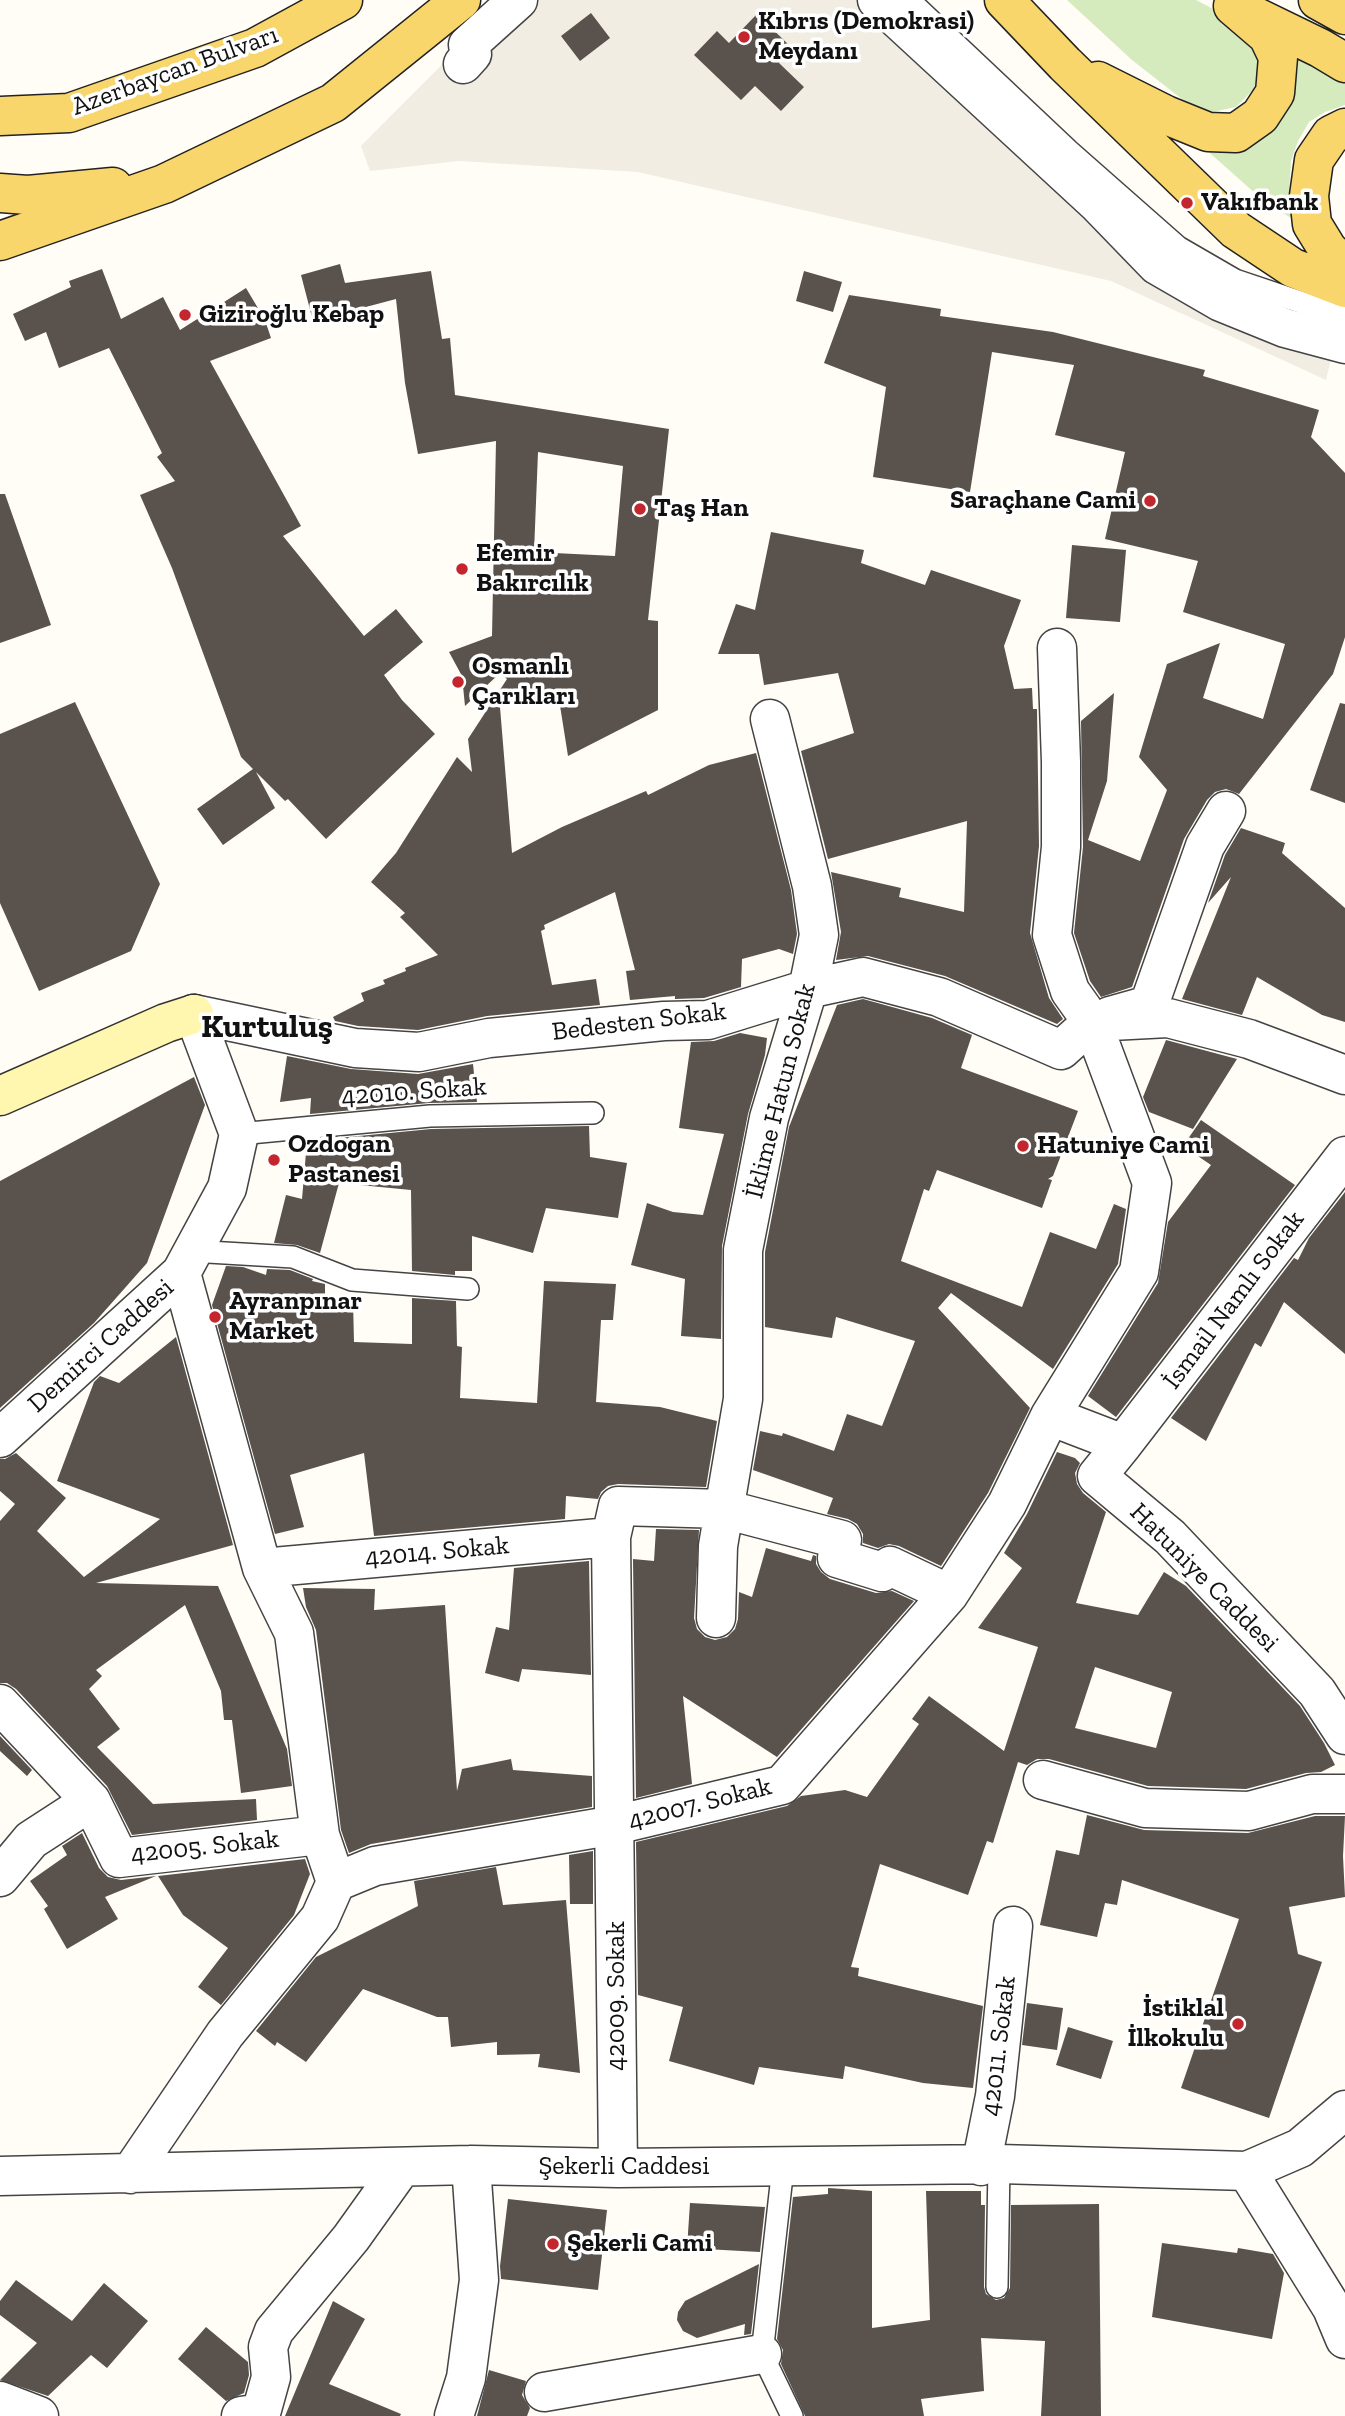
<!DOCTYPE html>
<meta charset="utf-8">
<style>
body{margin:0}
canvas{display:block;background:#fffdf5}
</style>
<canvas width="1345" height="2416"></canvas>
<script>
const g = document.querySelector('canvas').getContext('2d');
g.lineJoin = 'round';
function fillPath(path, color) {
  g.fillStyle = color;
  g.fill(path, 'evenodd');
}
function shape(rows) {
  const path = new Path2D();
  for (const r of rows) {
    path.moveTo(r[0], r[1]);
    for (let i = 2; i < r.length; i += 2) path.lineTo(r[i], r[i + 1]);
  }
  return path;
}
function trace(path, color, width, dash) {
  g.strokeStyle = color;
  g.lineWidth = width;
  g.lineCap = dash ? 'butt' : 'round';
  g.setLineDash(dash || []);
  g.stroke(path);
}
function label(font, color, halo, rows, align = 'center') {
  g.font = font + ' "Zilla Slab",serif';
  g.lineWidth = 7;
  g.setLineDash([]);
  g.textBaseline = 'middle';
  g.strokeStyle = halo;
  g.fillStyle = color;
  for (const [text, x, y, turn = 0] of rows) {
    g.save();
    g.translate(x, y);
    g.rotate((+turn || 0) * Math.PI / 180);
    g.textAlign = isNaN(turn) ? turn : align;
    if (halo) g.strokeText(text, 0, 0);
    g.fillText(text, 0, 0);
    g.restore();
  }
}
fillPath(shape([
 [1067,0,1196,0,1234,20,1251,43,1260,66,1255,88,1236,107,1212,112,1187,103,1132,60],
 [1292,45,1345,76,1345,105,1325,112,1309,122,1298,141,1291,161,1289,194,1294,209,1303,225,1266,203,1193,138,1288,102,1298,69]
]), '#d5ebbd');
fillPath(shape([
 [506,0,871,0,1136,231,1338,329,1326,380,1111,281,638,172,459,161,370,171,361,146]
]), '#f1ede2');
fillPath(shape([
 [591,13,610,38,580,61,561,36],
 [757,14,793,49,779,63,804,87,781,111,755,86,741,100,694,55,717,31,729,43],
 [340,264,345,283,431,271,442,339,450,338,455,395,669,429,648,620,658,621,658,710,568,756,558,693,499,695,512,853,562,827,646,791,648,795,709,765,756,753,791,890,797,934,793,954,779,949,742,959,741,987,704,998,675,999,675,996,630,1000,626,971,635,970,615,892,544,925,545,929,541,931,552,985,596,979,600,1005,487,1016,418,1030,358,1026,335,1021,333,1017,364,1001,361,993,385,984,383,980,406,971,405,968,438,955,400,917,405,913,371,882,396,853,457,757,472,772,468,739,507,679,500,673,465,706,462,676,449,652,492,636,496,441,418,454,405,383,396,299,313,321,301,275],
 [538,452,623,466,615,556,534,552],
 [102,269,121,319,163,297,180,330,246,288,265,320,271,338,210,361,301,526,283,536,364,636,396,609,423,642,384,675,402,700,435,734,326,839,288,799,285,801,256,772,275,808,223,845,197,809,253,769,241,757,172,568,140,495,175,481,157,457,162,453,109,348,59,368,46,332,25,341,13,314,71,287,69,281],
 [804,271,842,282,833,312,796,301],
 [849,295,941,309,940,316,1053,332,1205,370,1203,376,1319,410,1311,437,1345,473,1345,637,1333,674,1239,794,1226,789,1215,792,1207,800,1184,839,1132,987,1101,997,1090,981,1074,933,1083,847,1081,721,1114,693,1107,781,1088,840,1140,861,1167,790,1139,757,1167,664,1220,643,1203,698,1263,719,1285,644,1183,612,1198,561,1105,539,1125,452,1055,435,1074,365,992,352,970,492,873,477,886,387,824,363],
 [0,494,5,494,51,625,0,643],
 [771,532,864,550,861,563,925,585,931,570,1021,600,1004,646,1014,689,1032,688,1033,709,1037,709,1039,846,1030,933,1049,998,1063,1019,1057,1024,945,976,868,956,836,960,841,932,831,872,901,888,899,897,964,912,967,821,828,859,801,751,854,733,838,673,764,685,759,654,718,654,736,604,755,610],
 [1072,545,1126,550,1120,622,1066,618],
 [75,702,160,884,131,951,39,991,0,903,0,734],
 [1340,703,1345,704,1345,803,1310,790],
 [1241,828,1285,843,1282,853,1345,908,1345,1022,1322,1015,1257,977,1242,1015,1182,999,1231,877,1208,903,1225,855],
 [863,999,932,1018,972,1035,961,1068,1078,1111,1053,1176,1048,1179,1052,1180,1042,1208,937,1170,929,1191,924,1189,901,1261,1022,1307,1050,1232,1096,1249,1114,1204,1126,1209,1118,1264,1053,1369,951,1293,938,1308,1030,1408,988,1493,941,1566,899,1546,889,1544,878,1548,863,1543,863,1534,857,1524,848,1519,827,1514,833,1498,753,1470,760,1431,782,1436,783,1433,834,1451,847,1414,882,1426,915,1341,836,1317,832,1338,765,1327,765,1252,789,1127,837,1005],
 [740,1033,767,1038,765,1055,748,1114,722,1246,721,1339,681,1336,685,1279,631,1265,647,1203,673,1212,703,1215,724,1134,679,1128,691,1042,714,1041],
 [1166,1040,1237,1059,1193,1129,1149,1112,1143,1097],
 [287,1056,351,1069,418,1074,473,1064,477,1102,429,1103,310,1114,311,1098,280,1102],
 [194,1077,205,1105,147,1263,94,1323,0,1408,0,1181],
 [1201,1120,1295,1185,1116,1417,1088,1396,1158,1283,1168,1222,1211,1165,1183,1146],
 [589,1126,590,1157,627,1163,618,1218,546,1208,533,1253,472,1236,472,1271,455,1271,455,1275,412,1271,411,1190,339,1183,320,1253,297,1245,274,1243,286,1195,302,1199,307,1141,431,1129],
 [1345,1192,1345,1354,1284,1302,1261,1347,1255,1343,1206,1441,1171,1418,1294,1258,1298,1260,1309,1238],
 [226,1266,243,1267,266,1275,267,1269,290,1270,313,1279,312,1281,325,1284,325,1302,353,1301,354,1342,412,1344,412,1298,456,1301,457,1346,462,1347,460,1398,537,1403,544,1281,616,1284,613,1320,601,1320,596,1402,660,1407,717,1421,706,1487,618,1484,608,1486,601,1492,598,1499,566,1496,565,1519,374,1536,364,1453,290,1475,304,1527,275,1534,212,1305],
 [176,1337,233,1545,96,1583,218,1586,287,1749,292,1786,241,1793,232,1720,224,1720,221,1691,185,1605,96,1670,102,1676,89,1689,120,1729,97,1747,153,1804,256,1799,257,1820,132,1835,107,1786,16,1689,7,1683,0,1683,0,1521,15,1504,0,1491,0,1459,5,1459,16,1453,66,1498,37,1531,84,1577,160,1519,57,1481,94,1382,100,1376,119,1383],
 [1057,1452,1075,1458,1080,1463,1075,1473,1077,1484,1083,1493,1106,1512,1076,1603,1138,1615,1164,1572,1186,1586,1300,1706,1324,1743,1335,1765,1321,1772,1306,1773,1246,1789,1148,1786,1049,1759,1037,1759,1027,1765,1018,1762,993,1843,987,1841,968,1895,880,1864,851,1967,859,1968,858,1976,983,2006,973,2088,923,2083,845,2066,843,2079,759,2067,754,2085,669,2061,683,2007,638,1995,636,1842,787,1806,801,1796,845,1790,867,1797,919,1724,912,1719,929,1696,1004,1751,1038,1647,978,1628,1022,1568,1004,1553,1027,1514],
 [1095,1667,1172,1692,1156,1748,1075,1728],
 [656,1529,699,1530,694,1618,697,1629,705,1637,715,1640,727,1637,735,1629,738,1619,739,1592,752,1597,766,1548,811,1561,813,1555,816,1556,816,1564,821,1572,830,1579,876,1593,892,1591,914,1601,777,1757,683,1696,692,1784,636,1798,633,1559,654,1561],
 [589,1561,591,1675,522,1669,519,1682,485,1673,496,1627,509,1630,514,1568],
 [303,1588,375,1589,374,1610,445,1605,457,1791,462,1769,511,1759,513,1770,592,1776,592,1807,371,1844,349,1853,341,1830,316,1630,306,1607],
 [0,1736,32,1770,27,1776,0,1751],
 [1087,1815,1144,1830,1248,1833,1315,1816,1345,1816,1343,1856,1345,1897,1289,1907,1298,1954,1322,1962,1269,2118,1181,2088,1239,1919,1122,1880,1117,1905,1105,1903,1097,1937,1040,1925,1056,1850,1079,1855],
 [82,1833,99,1868,108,1877,121,1880,156,1876,105,1897,118,1919,67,1949,44,1909,48,1906,30,1881,67,1855,62,1846],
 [593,1851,593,1904,570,1904,569,1855],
 [305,1859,310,1874,294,1915,221,2005,198,1987,228,1948,183,1915,158,1876],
 [496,1867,503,1905,566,1900,580,2073,538,2067,540,2054,497,2055,497,2042,451,2047,448,2017,437,2017,363,1989,306,2062,277,2042,275,2046,256,2031,316,1957,418,1906,414,1881],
 [1027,2003,1063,2008,1057,2050,1022,2045],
 [1068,2027,1113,2041,1101,2079,1056,2065],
 [828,2188,872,2191,872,2328,930,2320,926,2191,981,2191,981,2205,985,2205,984,2287,986,2294,996,2300,1004,2298,1010,2288,1011,2205,1099,2204,1101,2416,1041,2416,1045,2341,981,2338,984,2391,921,2399,924,2416,805,2416,781,2364,783,2350,777,2339,793,2197,828,2194],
 [508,2199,607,2210,598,2290,501,2279,500,2266],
 [690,2203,765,2207,760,2252,687,2248],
 [1162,2243,1237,2253,1238,2248,1273,2254,1284,2273,1272,2339,1152,2317],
 [759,2264,751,2334,744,2335,745,2324,697,2338,683,2331,677,2320,678,2312,685,2301],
 [16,2280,72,2321,104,2283,148,2321,107,2368,91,2355,48,2396,0,2380,37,2343,0,2315,0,2301],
 [333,2301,365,2319,329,2384,401,2414,400,2416,285,2416],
 [206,2327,248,2362,249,2375,244,2393,226,2401,178,2359],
 [489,2370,526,2381,522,2395,530,2408,527,2416,477,2416]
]), '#5a524d');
const lane = shape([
 [909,0,1069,151,1178,247,1235,280,1345,317],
 [239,1134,430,1116,593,1113],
 [191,1251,293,1257,352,1280,468,1289],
 [783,2167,762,2354,792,2416],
 [997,2287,999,2164]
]);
const street = shape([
 [877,0,1098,204,1157,265,1221,302,1285,328,1345,344],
 [463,64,472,54,468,45,518,0],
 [194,1014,355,1048,419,1052,489,1038,664,1021,708,1020,808,989,863,977,939,997,1061,1050,1092,1022,1168,1018,1249,1039,1345,1075],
 [1110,1016,1149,1005,1205,846,1226,811],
 [1050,1416,1123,1444,1097,1476,1170,1537,1317,1692,1345,1735],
 [0,1438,181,1273,227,1188,239,1134,194,1014],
 [1123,1444,1345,1156],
 [262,1568,611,1537],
 [716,1618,718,1546,743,1399,743,1250,769,1118,808,989,819,935,812,886,770,719],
 [0,1704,91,1801,119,1858,320,1835],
 [1043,1780,1145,1808,1249,1811,1312,1794,1345,1794],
 [0,1877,31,1840,91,1801],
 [336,1882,375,1866,615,1825,782,1785,949,1594,1007,1504,1050,1416,1139,1272,1152,1183,1092,1022,1070,991,1052,935,1061,847,1061,762,1057,648],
 [981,2166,995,2096,1013,1926],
 [618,2168,611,1537,618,1506,724,1509,842,1540,837,1558,882,1572,890,1566,949,1594],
 [1247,2171,1332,2308,1345,2339],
 [130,2174,225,2034,320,1918,336,1882,320,1835,294,1633,262,1568,181,1273],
 [0,2176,471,2165,618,2168,999,2164,1247,2171,1300,2148,1345,2110],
 [544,2392,762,2354],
 [0,2401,39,2416],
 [241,2416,261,2413,271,2377,268,2347,274,2331,351,2238,401,2168],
 [454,2416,466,2378,479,2280,471,2165]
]);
const secondary = shape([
 [0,1096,166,1023,194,1014]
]);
const primary = shape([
 [1004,0,1065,64,1236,230,1293,268,1345,288],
 [1318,0,1345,15],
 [1250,14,1320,48,1345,63],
 [1098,81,1166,115,1208,132,1236,133,1260,116,1275,93,1278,57,1268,36,1233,6],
 [0,116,69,113,255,48,343,0],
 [1345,128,1331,135,1314,160,1309,196,1312,224,1328,250,1345,265],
 [0,193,28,195,113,187],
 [0,241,164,184,333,103,461,0]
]);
trace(lane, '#444', 24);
trace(street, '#444', 41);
trace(secondary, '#333', 41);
trace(primary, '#222', 41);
trace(lane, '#fff', 21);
trace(street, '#fff', 38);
trace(secondary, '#fff6b0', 38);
trace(primary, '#f9d66b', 38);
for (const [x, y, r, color] of [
 [744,37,7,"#c4262e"],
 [1187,203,7,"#c4262e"],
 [185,315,7,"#c4262e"],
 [1150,501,7,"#c4262e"],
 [640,509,7,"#c4262e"],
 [462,569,7,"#c4262e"],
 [458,682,7,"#c4262e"],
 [1023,1146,7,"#c4262e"],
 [274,1160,7,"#c4262e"],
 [215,1317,7,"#c4262e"],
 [1238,2024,7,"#c4262e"],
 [553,2244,7,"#c4262e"]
]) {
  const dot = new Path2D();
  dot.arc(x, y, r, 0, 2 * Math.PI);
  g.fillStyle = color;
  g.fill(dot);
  trace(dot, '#fff', 2.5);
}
label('bold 26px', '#111', '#fff', [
 ["Kıbrıs (Demokrasi)",758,22],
 ["Meydanı",758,52],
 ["Vakıfbank",1201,203],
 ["Giziroğlu Kebap",199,315],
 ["Saraçhane Cami",1136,501,"right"],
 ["Taş Han",654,509],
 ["Efemir",476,554],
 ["Bakırcılık",476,584],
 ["Osmanlı",472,667],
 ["Çarıkları",472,697],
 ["Ozdogan",288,1145],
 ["Pastanesi",288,1175],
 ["Hatuniye Cami",1037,1146],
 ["Ayranpınar",229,1302],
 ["Market",229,1332],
 ["İstiklal",1224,2009,"right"],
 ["İlkokulu",1224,2039,"right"],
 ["Şekerli Cami",567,2244]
], 'left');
label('26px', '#111', '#fff', [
 ["Azerbaycan Bulvarı",175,71,-20],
 ["Bedesten Sokak",639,1022,-7],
 ["İklime Hatun Sokak",781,1091,-76],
 ["42010. Sokak",414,1092,-4],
 ["İsmail Namlı Sokak",1234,1300,-53],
 ["Demirci Caddesi",101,1346,-42],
 ["42014. Sokak",437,1552,-5],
 ["Hatuniye Caddesi",1204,1578,45],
 ["42007. Sokak",700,1804,-14],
 ["42005. Sokak",205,1847,-6],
 ["42009. Sokak",617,1996,-90],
 ["42011. Sokak",999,2046,-83],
 ["Şekerli Caddesi",624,2167]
]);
label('bold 33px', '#111', '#fff', [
 ["Kurtuluş",267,1028]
]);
</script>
